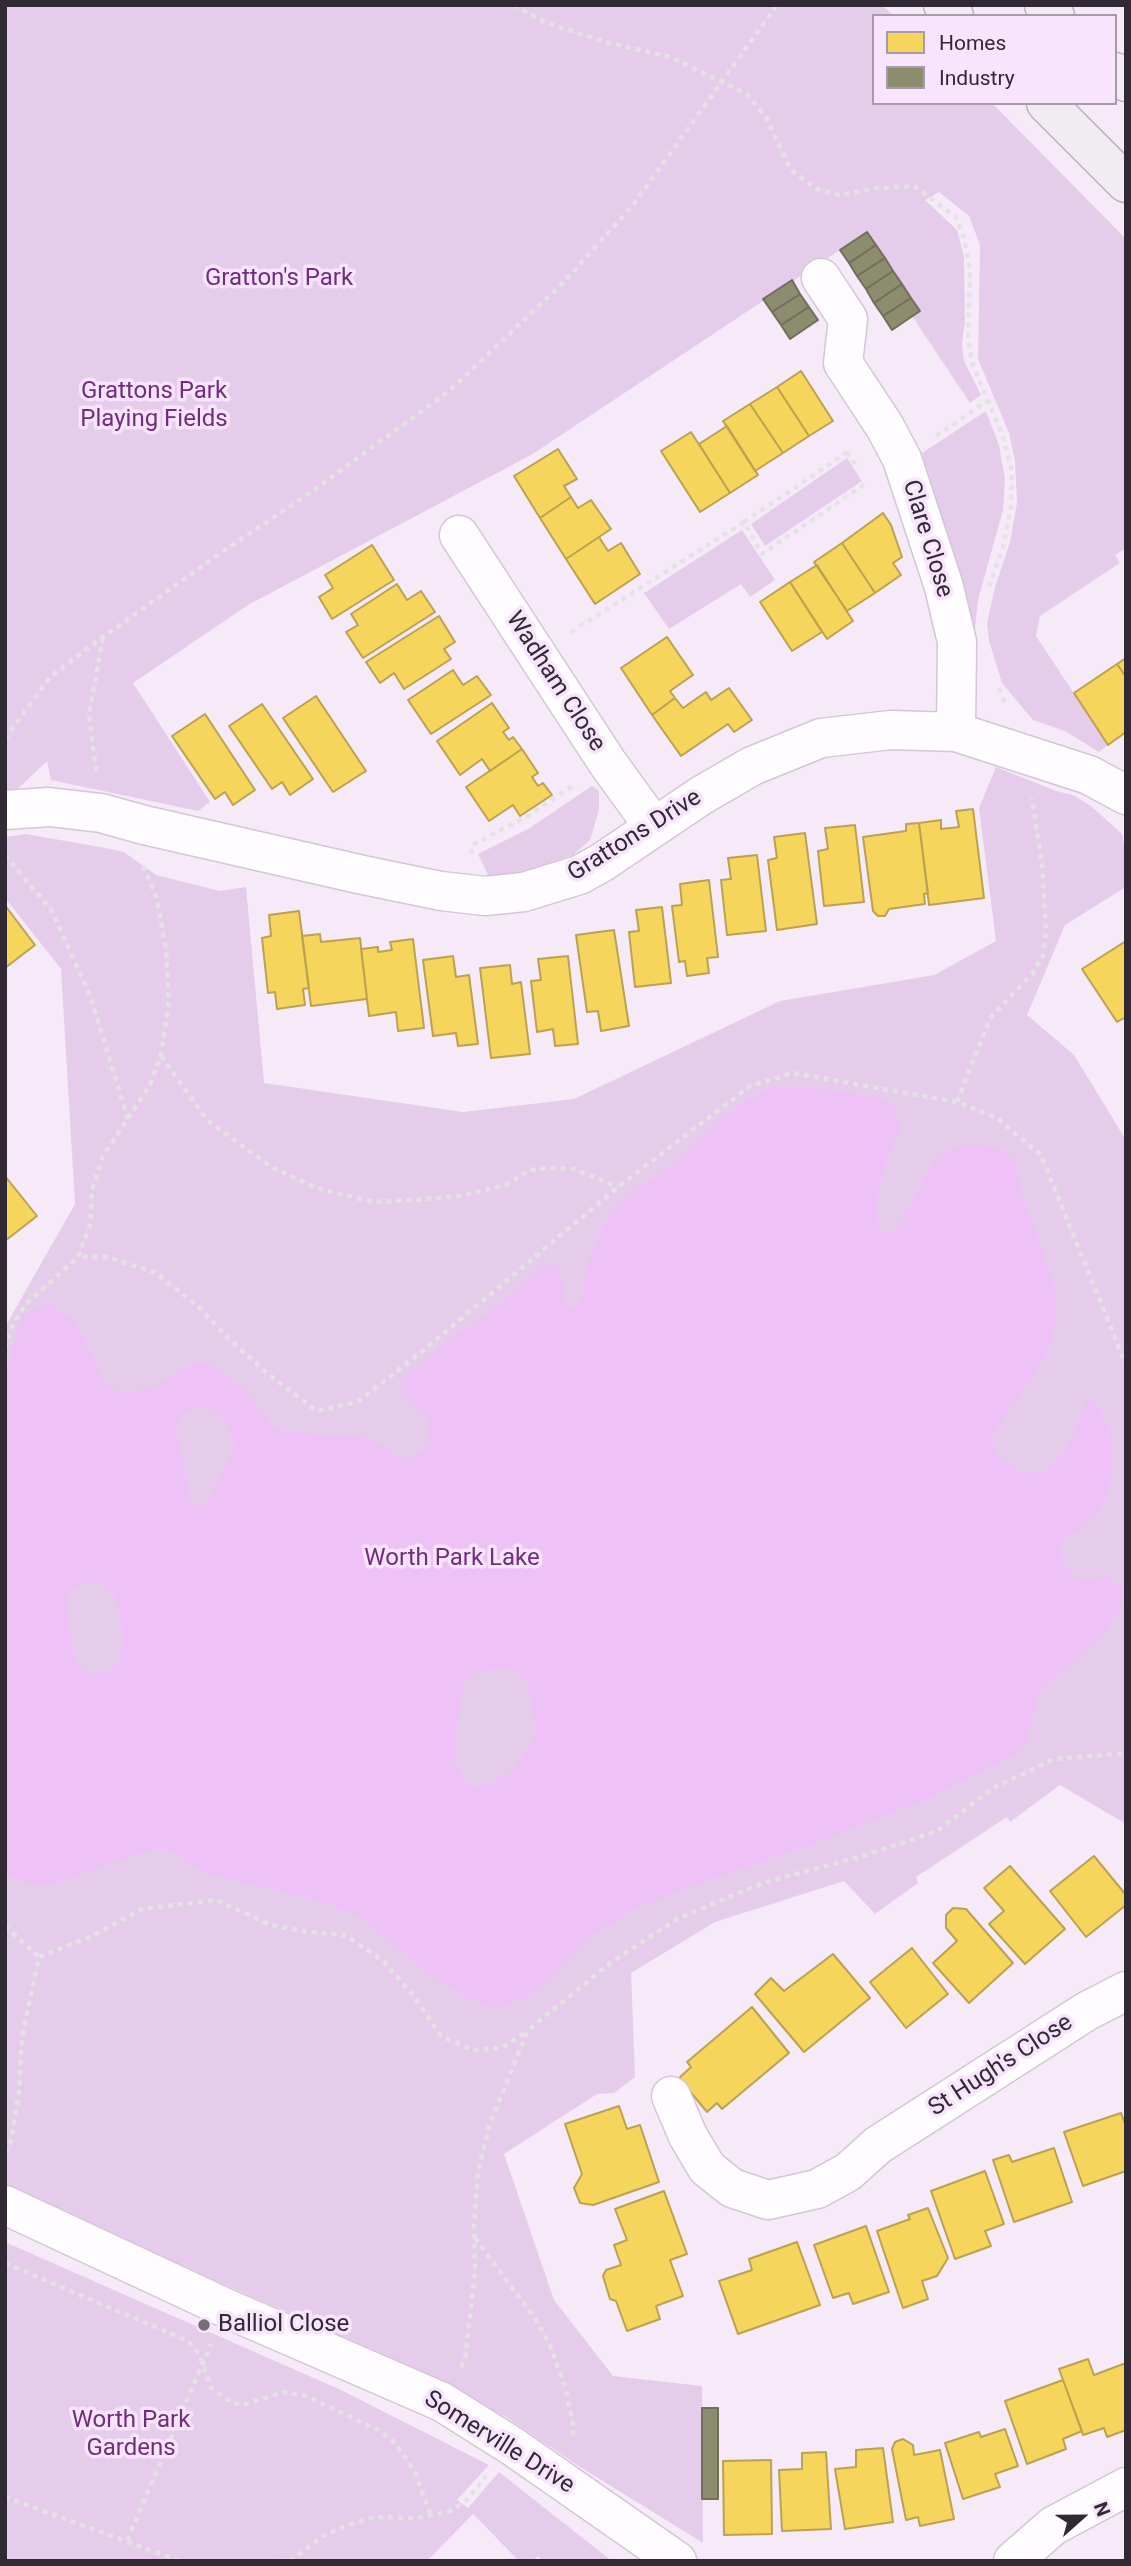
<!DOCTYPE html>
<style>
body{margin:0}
#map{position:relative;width:1131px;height:2566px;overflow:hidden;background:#f6eaf8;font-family:Roboto,sans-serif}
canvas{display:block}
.frame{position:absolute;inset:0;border:7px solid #312933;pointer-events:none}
.legend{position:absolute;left:872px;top:14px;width:245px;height:91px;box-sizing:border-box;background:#f9e4fe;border:2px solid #a999ad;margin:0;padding:9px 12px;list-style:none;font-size:21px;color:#312933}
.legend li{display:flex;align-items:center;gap:14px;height:35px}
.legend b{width:35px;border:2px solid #a999ad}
.north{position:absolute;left:1047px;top:2482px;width:70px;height:70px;-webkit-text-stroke:5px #f9e4fe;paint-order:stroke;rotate:69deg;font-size:19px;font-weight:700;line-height:28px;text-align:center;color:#312933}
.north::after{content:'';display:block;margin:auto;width:24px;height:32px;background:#312933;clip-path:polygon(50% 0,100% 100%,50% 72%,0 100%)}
</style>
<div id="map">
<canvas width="1131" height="2566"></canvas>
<div class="frame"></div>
<ul class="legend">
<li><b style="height:19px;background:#f6d55c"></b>Homes</li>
<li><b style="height:19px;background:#8c8c6e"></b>Industry</li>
</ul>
<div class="north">N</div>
</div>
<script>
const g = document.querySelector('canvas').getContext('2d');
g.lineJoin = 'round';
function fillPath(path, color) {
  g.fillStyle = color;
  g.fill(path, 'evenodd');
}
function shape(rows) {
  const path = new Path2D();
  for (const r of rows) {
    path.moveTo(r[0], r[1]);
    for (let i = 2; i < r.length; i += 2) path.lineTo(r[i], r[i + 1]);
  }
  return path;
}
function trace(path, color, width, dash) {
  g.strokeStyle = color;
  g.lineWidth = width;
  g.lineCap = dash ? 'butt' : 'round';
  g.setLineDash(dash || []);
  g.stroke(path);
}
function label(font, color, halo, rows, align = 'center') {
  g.font = font + ' Roboto,sans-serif';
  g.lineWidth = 7;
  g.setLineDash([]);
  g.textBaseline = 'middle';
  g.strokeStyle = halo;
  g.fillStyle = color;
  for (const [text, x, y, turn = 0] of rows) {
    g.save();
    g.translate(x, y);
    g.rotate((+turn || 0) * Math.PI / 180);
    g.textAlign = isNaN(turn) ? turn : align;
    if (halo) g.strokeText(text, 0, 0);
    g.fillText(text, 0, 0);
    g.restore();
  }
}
fillPath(shape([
 [5,5,882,5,894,16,874,16,874,103,992,103,1126,239,1126,548,1115,555,1120,563,1040,616,1036,636,1108,745,1099,752,1065,731,1033,720,1002,683,989,641,987,623,995,587,1010,542,1017,503,1015,461,1009,433,978,359,980,245,969,216,939,192,925,200,957,230,964,257,965,321,962,344,964,361,981,395,970,403,912,316,919,311,867,232,531,455,248,605,133,683,210,802,198,811,51,780,47,761,5,801],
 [986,411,999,445,1005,479,1003,510,978,600,975,629,922,453],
 [847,458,862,481,765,546,751,524],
 [742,530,775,580,750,597,741,584,669,629,644,593],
 [996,767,1056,791,1073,795,1091,806,1122,834,1126,855,1126,887,1065,925,1027,1015,1074,1055,1126,1140,1126,1824,1060,1785,1010,1822,1007,1817,916,1877,918,1883,875,1914,844,1881,715,1922,631,1973,635,2077,614,2093,597,2094,504,2154,554,2300,613,2376,702,2386,703,2543,577,2465,506,2417,400,2362,5,2188,5,1327,75,1204,61,969,5,898,5,837,26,834,100,847,124,852,156,875,220,891,246,887,264,1083,463,1112,574,1099,780,1001,934,975,996,941,979,808],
 [592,786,599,791,599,810,590,840,573,855,515,876,489,877,478,854,528,829],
 [5,2242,341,2390,489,2465,457,2500,468,2508,499,2472,612,2561,543,2561,538,2556,533,2561,519,2561,473,2514,427,2561,5,2561]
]), '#e6cceb');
fillPath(shape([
 [782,1086,807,1087,862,1095,882,1099,893,1107,898,1115,899,1132,886,1163,877,1199,877,1223,881,1230,887,1233,897,1229,928,1171,934,1162,950,1150,960,1146,986,1146,1000,1149,1014,1159,1021,1190,1053,1280,1058,1312,1048,1348,1040,1366,998,1427,993,1438,993,1446,998,1455,1017,1470,1035,1474,1043,1471,1057,1461,1063,1453,1087,1401,1093,1400,1098,1404,1109,1428,1113,1445,1113,1462,1106,1498,1093,1520,1066,1538,1061,1546,1061,1557,1072,1576,1079,1580,1088,1580,1108,1577,1120,1585,1123,1595,1121,1607,1105,1633,1044,1688,1038,1698,1029,1734,1026,1743,1018,1751,1004,1761,928,1798,807,1846,685,1888,635,1909,589,1937,545,1983,528,1997,498,2007,489,2006,465,1997,434,1977,355,1914,310,1898,204,1873,168,1850,149,1850,47,1886,21,1881,5,1871,5,1374,22,1317,28,1312,45,1305,53,1306,72,1319,84,1339,103,1380,120,1393,152,1388,185,1367,203,1362,213,1366,245,1389,273,1426,281,1430,306,1434,367,1438,377,1442,393,1455,410,1459,423,1450,428,1441,430,1427,425,1415,401,1393,400,1384,404,1378,454,1336,485,1316,545,1265,551,1264,557,1266,561,1275,567,1307,572,1308,577,1305,582,1296,586,1271,596,1241,610,1212,634,1191,666,1170,740,1103,770,1088],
 [193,1408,208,1408,224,1417,228,1423,235,1448,207,1502,197,1508,190,1498,176,1426,182,1415],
 [96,1581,105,1585,116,1597,123,1632,121,1655,117,1663,110,1671,94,1675,80,1668,75,1658,66,1609,68,1598,75,1587],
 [504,1668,516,1672,526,1682,532,1700,535,1733,530,1747,512,1771,490,1784,478,1787,468,1784,455,1764,459,1703,464,1685,473,1676,483,1671]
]), '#eec2f7');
const homes = shape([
 [801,371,833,421,809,436,777,387,801,371],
 [777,387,809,436,783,453,750,404,777,387],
 [750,404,783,453,755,471,723,421,750,404],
 [727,426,758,475,730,493,699,444,727,426],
 [691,432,730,493,700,512,661,451,691,432],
 [558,449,577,479,564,486,571,497,540,518,514,476,558,449],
 [571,497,578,508,591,500,611,529,566,559,540,518,571,497],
 [883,513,891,525,902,557,893,563,901,575,875,593,842,543,883,513],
 [599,537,608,551,621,543,640,574,595,604,566,559,599,537],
 [842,543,875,593,847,611,814,562,842,543],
 [372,545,394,580,332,619,319,597,333,588,325,575,372,545],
 [817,565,853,621,827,639,790,582,817,565],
 [790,582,822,632,792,651,760,602,790,582],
 [397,584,407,600,421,591,435,612,363,658,346,632,358,625,351,614,397,584],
 [439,616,455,642,444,649,451,659,404,689,394,673,380,683,366,662,439,616],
 [667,637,693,675,670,691,675,698,652,715,621,668,667,637],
 [1126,658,1126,677,1117,664,1126,658],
 [1117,664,1126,677,1126,732,1108,745,1074,693,1117,664],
 [453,670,463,685,477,676,491,695,431,734,408,700,453,670],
 [729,688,752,720,734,732,728,724,681,756,652,715,675,698,683,708,706,692,711,700,729,688],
 [316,696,366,771,333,792,283,718,316,696],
 [492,703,509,728,503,732,509,740,513,737,522,749,490,771,482,759,460,775,437,741,492,703],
 [262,704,313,779,290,795,282,782,272,789,229,726,262,704],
 [205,714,255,790,233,805,225,792,215,799,172,736,205,714],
 [522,749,538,773,532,777,538,786,543,783,552,795,520,816,513,805,489,821,466,787,522,749],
 [973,809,984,898,929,905,919,823,941,820,941,829,959,827,956,811,973,809],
 [919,823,928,893,924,894,925,904,889,909,885,916,878,916,873,911,863,837,906,831,906,824,919,823],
 [855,825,864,902,824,906,818,851,828,849,825,828,855,825],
 [805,833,817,924,777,930,768,860,777,858,774,837,805,833],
 [757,855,766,931,727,935,721,880,731,879,728,858,757,855],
 [709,880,718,957,707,958,709,973,687,976,685,961,679,962,672,906,682,905,680,884,709,880],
 [662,907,671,983,635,987,629,932,639,931,636,910,662,907],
 [7,908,35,945,5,968,5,910,7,908],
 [299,911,309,988,303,989,305,1005,277,1009,275,992,268,993,262,938,271,936,269,915,299,911],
 [614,930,629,1026,601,1031,598,1011,587,1012,576,935,614,930],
 [320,934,321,942,360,938,367,999,311,1006,302,936,320,934],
 [413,939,424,1028,398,1031,396,1012,369,1016,361,949,378,947,378,952,392,950,390,942,413,939],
 [1126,941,1126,1017,1117,1022,1082,969,1126,941],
 [453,956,456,977,469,975,478,1044,458,1046,456,1033,433,1036,423,960,453,956],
 [568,956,578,1044,555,1046,553,1029,537,1032,531,981,541,980,538,959,568,956],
 [510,965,512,984,521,982,530,1054,491,1058,480,968,510,965],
 [5,1176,37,1216,5,1241,5,1176],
 [1094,1856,1126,1895,1126,1905,1086,1937,1050,1891,1094,1856],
 [1010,1866,1065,1929,1025,1964,989,1924,1004,1911,984,1888,1010,1866],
 [953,1908,966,1909,1013,1963,969,2003,933,1963,957,1941,946,1928,946,1915,953,1908],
 [912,1948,948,1994,906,2028,870,1982,912,1948],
 [833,1954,870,1998,804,2052,755,1994,771,1978,784,1991,833,1954],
 [752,2007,789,2053,722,2109,717,2103,707,2112,679,2078,691,2067,687,2062,752,2007],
 [619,2106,627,2129,640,2125,659,2182,593,2205,580,2203,574,2188,582,2174,565,2124,619,2106],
 [1121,2113,1126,2126,1126,2171,1083,2186,1064,2132,1121,2113],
 [1054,2148,1072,2202,1014,2222,993,2160,1009,2155,1012,2162,1054,2148],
 [985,2171,1004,2224,985,2231,991,2246,955,2259,931,2191,985,2171],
 [664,2191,687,2254,670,2260,683,2296,656,2306,660,2319,627,2331,616,2301,610,2299,603,2276,606,2270,621,2265,614,2245,627,2240,615,2209,664,2191],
 [928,2208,948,2258,937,2276,922,2281,928,2299,903,2308,877,2231,910,2219,908,2215,928,2208],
 [866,2226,889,2292,853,2304,849,2293,833,2298,814,2245,866,2226],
 [797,2242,820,2305,738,2334,719,2281,752,2270,749,2259,797,2242],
 [1088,2359,1094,2375,1126,2363,1126,2430,1107,2437,1104,2428,1083,2435,1059,2369,1088,2359],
 [1063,2380,1082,2431,1063,2439,1066,2449,1027,2464,1005,2401,1063,2380],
 [1005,2429,1018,2466,995,2474,1000,2487,963,2499,945,2443,979,2432,981,2437,1005,2429],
 [903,2439,913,2445,914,2455,940,2450,954,2519,920,2526,918,2517,906,2520,892,2449,895,2442,903,2439],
 [883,2448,893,2522,845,2529,835,2469,856,2467,856,2450,883,2448],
 [826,2452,831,2529,782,2531,779,2470,802,2469,802,2453,826,2452],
 [771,2460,772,2534,724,2535,723,2461,771,2460]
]);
fillPath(homes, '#f6d55c');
trace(homes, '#bba150', 2);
const industry = shape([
 [867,232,876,245,849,263,840,250,867,232],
 [876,245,885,258,857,276,849,263,876,245],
 [885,258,893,271,866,289,857,276,885,258],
 [893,271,902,284,874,303,866,289,893,271],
 [792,280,800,294,772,312,763,299,792,280],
 [902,284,911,298,883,316,874,303,902,284],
 [800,294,809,307,781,325,772,312,800,294],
 [911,298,920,311,892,330,883,316,911,298],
 [809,307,818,320,790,339,781,325,809,307],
 [702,2408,718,2408,718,2499,702,2499,702,2408]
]);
fillPath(industry, '#8c8c6e');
trace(industry, '#716e5c', 2);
const minor = shape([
 [821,278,848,319,843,363,885,427,902,459,944,587,957,642,956,732],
 [459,535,607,762,654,827],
 [5,810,49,807,101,813,144,825,363,875,441,891,485,896,524,892,579,875,601,863,702,795,752,766,821,738,891,730,956,732,1089,775,1126,795],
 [671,2096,688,2136,707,2168,732,2188,768,2200,817,2189,848,2172,878,2145,1087,2011,1126,1991],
 [5,2205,228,2309,442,2402,512,2446,677,2561],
 [1013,2561,1053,2526,1126,2487]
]);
const major = shape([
 [943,5,954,16],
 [1044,5,1055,16],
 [1115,72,1126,82],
 [1046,103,1126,183]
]);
trace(minor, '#d1c8d3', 41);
trace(major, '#bdb0bf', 41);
trace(shape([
 [514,5,544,22,602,41,670,57,747,94,767,119,790,169,816,189,839,195,878,188,914,186,956,217,964,238,970,270,968,338,972,363,1002,434,1012,471,1011,507,1003,548,988,589],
 [936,436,987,401],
 [847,452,858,469],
 [744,522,851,450],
 [571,632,744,522,762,554,868,482],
 [999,688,1006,706],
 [5,739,50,677,103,637,222,552,314,490,449,391,564,282,633,205,777,5],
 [96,771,89,714,103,637],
 [471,854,472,845,528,816,575,784],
 [5,855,52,911,90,995,128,1119],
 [143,866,156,896,166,948,169,1002,161,1055,150,1085,103,1156,92,1190,90,1225,78,1257,107,1257,154,1272,197,1305,229,1339,268,1374,317,1411,357,1402,419,1354,618,1187,750,1086,793,1073,957,1102,997,1118,1041,1155,1126,1365],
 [161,1056,207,1120,273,1168,317,1188,373,1202,414,1200,460,1196,485,1190,506,1185,530,1170,550,1168,574,1169,618,1187],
 [957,1102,990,1018,1032,974,1043,956,1046,931,1042,864,1032,798],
 [5,1348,12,1327,25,1305,78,1257],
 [5,1926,39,1957],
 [5,2153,11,2141,19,2093,22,2037,39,1957,90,1937,142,1909,216,1900,271,1925,308,1932,345,1935,382,1960,413,1995,441,2036,473,2050,502,2048,527,2031],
 [475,2238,534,2317,550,2345,566,2390,574,2430,571,2440],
 [5,2263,188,2341,199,2354,211,2388,231,2402,242,2405,284,2392,306,2396,380,2431,396,2444,415,2472,431,2516],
 [461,2367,465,2360,475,2272,474,2224,478,2172,490,2123,528,2030,609,1964,677,1919,763,1883,866,1855,937,1831,993,1788,1054,1759,1126,1753],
 [5,2497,180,2561],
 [127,2540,211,2344],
 [280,2561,291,2560],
 [290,2561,323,2536,348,2525,375,2517,417,2518,450,2511,466,2501,486,2476]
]), '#e5e2e5', 4.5, [5, 5]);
trace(minor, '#fefcfe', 38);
trace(major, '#f1ecf2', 38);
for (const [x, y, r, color] of [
 [204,2325,7,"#766d78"]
]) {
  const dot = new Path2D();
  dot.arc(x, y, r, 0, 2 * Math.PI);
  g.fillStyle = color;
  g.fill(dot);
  trace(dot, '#f9e4fe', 2.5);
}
label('24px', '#702d7e', '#f9e4fe', [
 ["Gratton's Park",279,279],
 ["Grattons Park",154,392],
 ["Playing Fields",154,420],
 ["Worth Park Lake",452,1559],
 ["Worth Park",131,2421],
 ["Gardens",131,2449]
]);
label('24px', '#312933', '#f9e4fe', [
 ["Clare Close",927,539,73],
 ["Wadham Close",555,682,57],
 ["Grattons Drive",635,836,-32],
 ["St Hugh's Close",1001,2066,-33],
 ["Somerville Drive",499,2443,32]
]);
label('24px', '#312933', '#f9e4fe', [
 ["Balliol Close",218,2325]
], 'left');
</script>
